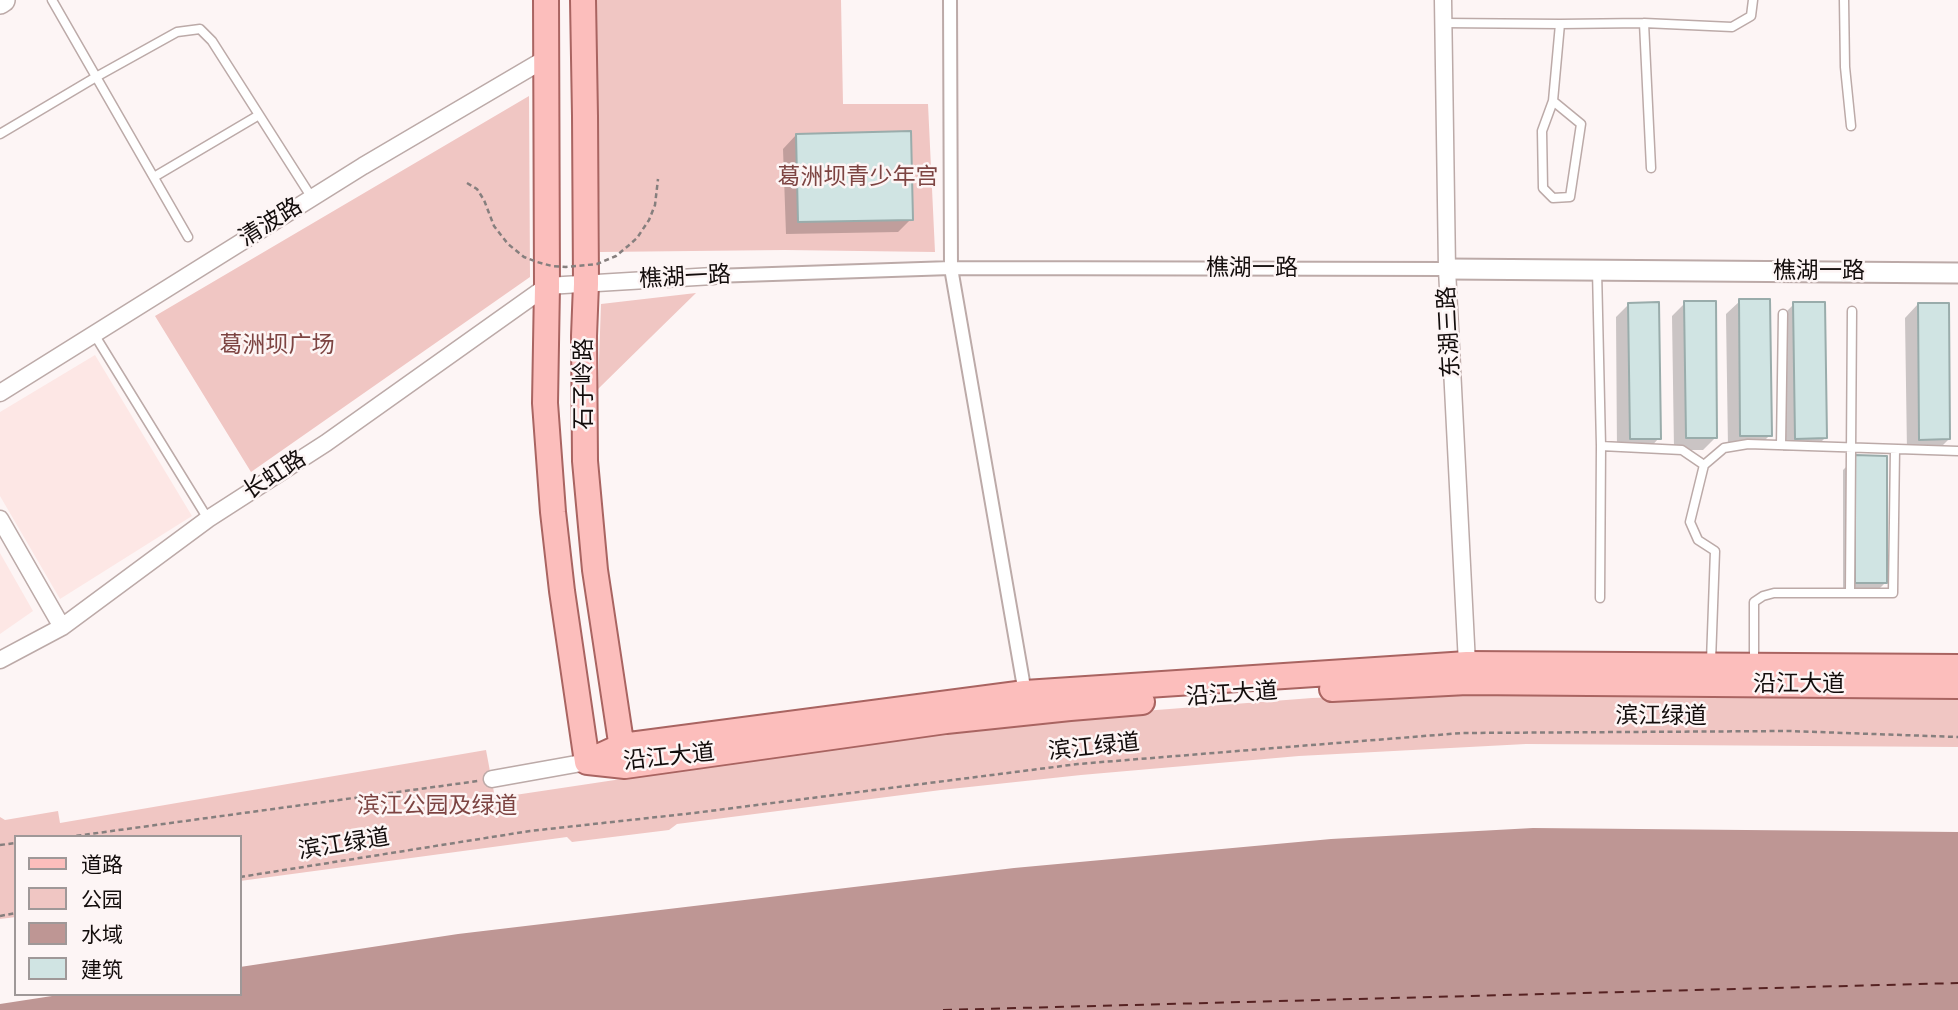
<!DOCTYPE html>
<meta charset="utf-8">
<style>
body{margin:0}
#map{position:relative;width:1958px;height:1010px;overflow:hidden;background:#fdf5f5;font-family:"DM Sans","Noto Sans SC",sans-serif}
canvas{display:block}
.legend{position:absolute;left:14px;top:835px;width:228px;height:161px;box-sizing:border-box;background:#fdf5f5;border:2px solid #9f9898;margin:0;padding:9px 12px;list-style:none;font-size:21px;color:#130d0c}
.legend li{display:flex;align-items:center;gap:14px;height:35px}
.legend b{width:35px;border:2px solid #9f9898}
</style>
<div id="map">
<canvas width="1958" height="1010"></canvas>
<ul class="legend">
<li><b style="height:9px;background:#fcbebc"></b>道路</li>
<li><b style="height:19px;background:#f0c6c3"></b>公园</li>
<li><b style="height:19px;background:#be9694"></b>水域</li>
<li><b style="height:19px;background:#d0e4e3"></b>建筑</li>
</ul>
</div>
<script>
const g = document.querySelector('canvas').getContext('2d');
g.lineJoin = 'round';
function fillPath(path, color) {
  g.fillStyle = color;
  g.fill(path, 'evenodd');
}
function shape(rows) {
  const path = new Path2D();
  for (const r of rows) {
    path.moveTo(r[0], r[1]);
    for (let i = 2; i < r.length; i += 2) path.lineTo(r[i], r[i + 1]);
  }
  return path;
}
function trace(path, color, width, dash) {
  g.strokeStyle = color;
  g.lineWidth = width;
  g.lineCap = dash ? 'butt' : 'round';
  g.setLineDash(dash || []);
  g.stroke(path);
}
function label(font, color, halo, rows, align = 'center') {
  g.font = font + ' "DM Sans","Noto Sans SC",sans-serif';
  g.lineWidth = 5;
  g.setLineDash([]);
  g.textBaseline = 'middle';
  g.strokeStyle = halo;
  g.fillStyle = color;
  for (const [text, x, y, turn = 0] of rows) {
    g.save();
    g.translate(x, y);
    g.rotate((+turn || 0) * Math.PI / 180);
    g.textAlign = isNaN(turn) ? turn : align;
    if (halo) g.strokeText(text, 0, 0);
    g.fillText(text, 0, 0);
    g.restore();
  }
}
fillPath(shape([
 [95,355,192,516,60,599,0,496,0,412],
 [0,553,33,611,0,634]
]), '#fde7e5');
fillPath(shape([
 [596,0,841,0,843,104,928,104,935,252,785,250,600,252],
 [529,96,530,277,251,472,155,316],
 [696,293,651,337,598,389,601,304],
 [1616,688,1958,694,1958,747,1526,744,1299,756,1081,775,941,790,677,824,669,830,572,842,567,837,240,881,240,837,16,837,16,917,0,919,0,817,5,820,58,811,60,823,486,750,495,798,1001,722,1312,698]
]), '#f0c6c3');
fillPath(shape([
 [1533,828,1958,832,1958,1010,0,1010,0,1004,65,994,240,994,240,967,458,934,1014,868,1331,839]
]), '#be9694');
fillPath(shape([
 [796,135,911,219,898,232,786,234,783,149],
 [1740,301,1770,435,1757,448,1728,448,1726,314],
 [1685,303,1716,437,1703,450,1674,450,1672,316],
 [1629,304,1659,438,1646,452,1617,452,1616,317],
 [1794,304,1825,438,1812,451,1783,451,1781,317],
 [1918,304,1949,439,1936,452,1907,452,1905,318],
 [1856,457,1885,583,1872,596,1843,596,1843,470]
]), '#0003');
trace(shape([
 [943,1010,1958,983]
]), '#562222', 2, [9, 7]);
const building = shape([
 [911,131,913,220,798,222,796,134,911,131],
 [1739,299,1770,299,1772,436,1740,436,1739,299],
 [1684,301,1716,301,1717,438,1686,438,1684,301],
 [1659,302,1661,439,1630,439,1628,303,1659,302],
 [1793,302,1825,302,1827,438,1795,439,1793,302],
 [1918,303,1949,303,1950,439,1919,440,1918,303],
 [1855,455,1887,456,1887,583,1855,583,1855,455]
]);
fillPath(building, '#d0e4e3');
trace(building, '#99acab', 2);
const service = shape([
 [52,0,188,237],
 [1844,0,1845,67,1851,126],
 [1443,23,1560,24],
 [1644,23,1651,168],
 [1553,101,1581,124,1570,197,1553,198,1543,188,1542,131,1553,101,1560,24,1644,23,1732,27,1751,16,1753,0],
 [0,134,96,77,177,32,200,29,212,41,312,198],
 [154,177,259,115],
 [1597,270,1601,446,1600,598],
 [94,334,208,519],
 [1781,445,1783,314],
 [1601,446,1682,450,1704,465],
 [1850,592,1852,311],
 [1711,661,1715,551,1698,540,1690,522,1704,465,1724,448,1748,444,1958,451],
 [1754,664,1754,602,1763,596,1774,593,1893,593,1895,449]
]);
const pedestrian = shape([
 [950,0,951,268,1025,693],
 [713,276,951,268,1447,269]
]);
const minor = shape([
 [1443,0,1447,269,1467,664],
 [0,393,363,166,545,59],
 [0,519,62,627],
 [0,660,62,627,208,519,326,443,547,286,713,276],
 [492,779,587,762]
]);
const tertiary = shape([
 [1447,269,1958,273]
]);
const secondary = shape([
 [0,2,3,0]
]);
const primary = shape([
 [546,0,547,286,545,403,553,512,562,591,587,762],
 [583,0,585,116,586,284,584,336,585,461,595,570,624,762],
 [1332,689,1467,682,1958,686],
 [587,762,622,746,1025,693,1467,664,1958,667],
 [588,762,625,766,946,721,1070,708,1142,702]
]);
trace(service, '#bcaaa8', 11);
trace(pedestrian, '#bcaaa8', 16);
trace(minor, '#bcaaa8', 19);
trace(tertiary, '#bcaaa8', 23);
trace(secondary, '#bcaaa8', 26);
trace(primary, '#a96461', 28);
trace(shape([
 [68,837,478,781],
 [0,845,16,843],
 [240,877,530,831,694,813,1078,764,1287,747,1462,733,1789,731,1958,737],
 [0,916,16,913]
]), '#867f7e', 2.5, [5, 3.5]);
trace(service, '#fff', 8);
trace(pedestrian, '#fff', 12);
trace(minor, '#fff', 16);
trace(tertiary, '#fff', 19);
trace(secondary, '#fff', 23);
trace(primary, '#fcbebc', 24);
trace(shape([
 [467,183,477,189,484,200,494,226,508,244,524,257,537,262,552,266,566,267,597,264,616,256,628,246,637,238,649,220,655,205,658,179]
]), '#867f7e', 2.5, [5, 3.5]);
label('23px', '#7d4442', '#fdf5f5', [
 ["葛洲坝青少年宫",858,178],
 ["葛洲坝广场",277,346],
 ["滨江公园及绿道",437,807]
]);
label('23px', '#130d0c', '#fdf5f5', [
 ["清波路",271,223,-32],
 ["樵湖一路",1252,269],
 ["樵湖一路",1819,272],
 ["樵湖一路",685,278,-3],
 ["东湖三路",1450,332,-93],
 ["石子岭路",585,384,-90],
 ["长虹路",275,476,-33],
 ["沿江大道",1799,685],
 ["沿江大道",1232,695,-4],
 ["滨江绿道",1661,717],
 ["滨江绿道",1094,748,-6],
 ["沿江大道",669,758,-6],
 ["滨江绿道",344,845,-9]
]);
</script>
